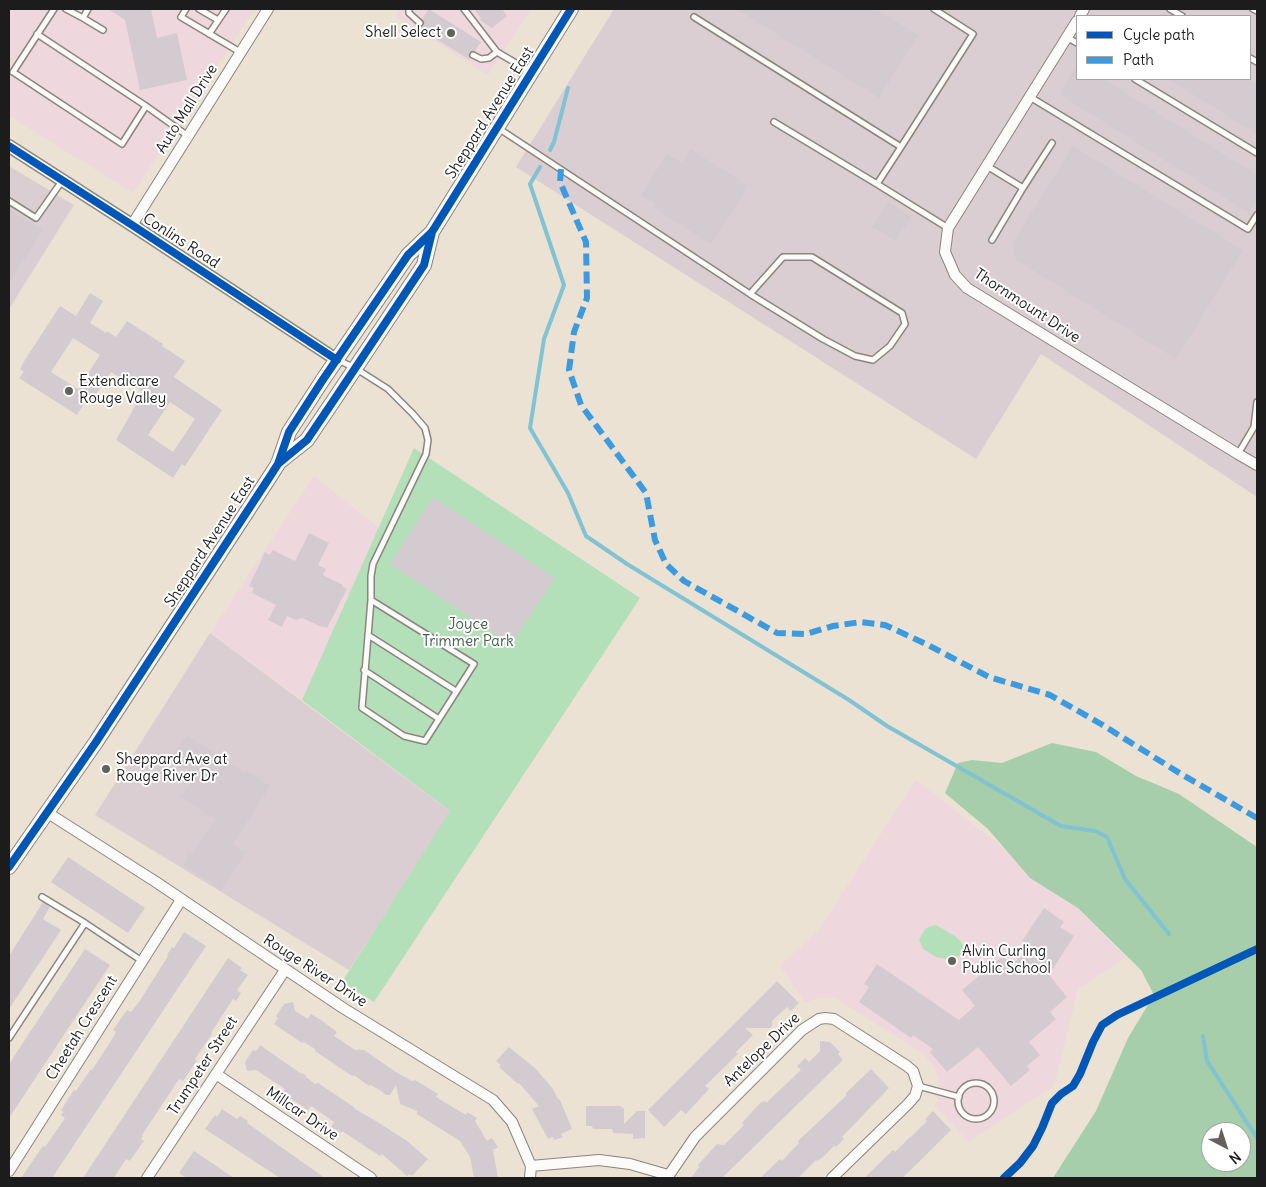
<!DOCTYPE html>
<style>
body{margin:0}
#map{position:relative;width:1266px;height:1187px;overflow:hidden;background:#ebe2d4;font-family:Delius,sans-serif}
canvas{display:block}
.frame{position:absolute;inset:0;border:10px solid #1c1c1c;pointer-events:none}
.legend{position:absolute;left:1076px;top:15px;width:175px;height:65px;box-sizing:border-box;background:#fff;border:1px solid #a4a4a4;margin:0;padding:6px 9px;list-style:none;font-size:15px;color:#1c1c1c}
.legend li{display:flex;align-items:center;gap:10px;height:25px}
.legend b{width:25px;border:1px solid #a4a4a4}
.north{position:absolute;left:1201px;top:1122px;width:50px;height:50px;box-sizing:border-box;background:#fff;border:1px solid #a4a4a4;border-radius:50%;rotate:140deg;font-size:14px;font-weight:700;line-height:20px;text-align:center;color:#1c1c1c}
.north::after{content:'';display:block;margin:auto;width:18px;height:22px;background:#64615c;clip-path:polygon(50% 0,100% 100%,50% 72%,0 100%)}
</style>
<div id="map">
<canvas width="1266" height="1187"></canvas>
<div class="frame"></div>
<ul class="legend">
<li><b style="height:6px;background:#0057b8"></b>Cycle path</li>
<li><b style="height:6px;background:#3c9bdf"></b>Path</li>
</ul>
<div class="north">N</div>
</div>
<script>
const g = document.querySelector('canvas').getContext('2d');
g.lineJoin = 'round';
function fillPath(path, color) {
  g.fillStyle = color;
  g.fill(path, 'evenodd');
}
function shape(rows) {
  const path = new Path2D();
  for (const r of rows) {
    if (r.length === 3) {
      path.moveTo(r[0] + r[2], r[1]);
      path.arc(r[0], r[1], r[2], 0, 2 * Math.PI);
      continue;
    }
    path.moveTo(r[0], r[1]);
    for (let i = 2; i < r.length; i += 2) path.lineTo(r[i], r[i + 1]);
  }
  return path;
}
function trace(path, color, width, dash) {
  g.strokeStyle = color;
  g.lineWidth = width;
  g.lineCap = dash ? 'butt' : 'round';
  g.setLineDash(dash || []);
  g.stroke(path);
}
function label(font, color, halo, rows, align = 'center') {
  g.font = font + ' Delius,sans-serif';
  g.lineWidth = 4;
  g.setLineDash([]);
  g.textBaseline = 'middle';
  g.strokeStyle = halo;
  g.fillStyle = color;
  for (const [text, x, y, turn = 0] of rows) {
    g.save();
    g.translate(x, y);
    g.rotate((+turn || 0) * Math.PI / 180);
    g.textAlign = isNaN(turn) ? turn : align;
    if (halo) g.strokeText(text, 0, 0);
    g.fillText(text, 0, 0);
    g.restore();
  }
}
fillPath(shape([
 [9,9,255,9,133,193,9,116],
 [400,9,531,9,488,75,395,16],
 [314,476,379,528,302,700,210,633],
 [916,780,1067,897,1126,957,1078,989,1054,1086,968,1142,935,1106,937,1100,939,1084,938,1079,931,1063,922,1053,835,998,818,998,805,1003,780,966,819,929]
]), '#eed8dd');
fillPath(shape([
 [614,9,1257,9,1257,497,1041,354,976,459,516,167],
 [1077,16,1250,16,1250,79,1077,79],
 [9,166,74,205,9,309],
 [210,633,451,812,349,970,95,815]
]), '#dbced2');
fillPath(shape([
 [414,448,640,598,374,1002,342,982,450,811,302,700],
 [936,925,955,936,963,944,964,949,959,956,951,960,936,957,923,949,919,939,926,928]
]), '#b4e0b9');
fillPath(shape([
 [1052,743,1096,752,1136,776,1179,794,1257,847,1257,1178,1053,1178,1096,1111,1128,1038,1154,995,1141,970,1078,908,1030,878,988,829,945,793,958,763,972,760,1002,763],
 [1211,1132,1241,1132,1241,1162,1211,1162]
]), '#a6ceab');
trace(shape([
 [550,150,554,142,568,88],
 [540,167,530,184,564,285,544,339,530,428,568,493,586,536,627,564,849,700,887,726,1061,826,1095,831,1107,837,1125,879,1169,934],
 [1203,1036,1207,1061,1257,1138]
]), '#81c2d3', 4);
fillPath(shape([
 [108,9,151,9,157,38,177,33,187,80,140,90,125,20],
 [429,9,481,42,475,51,469,53,470,60,417,27,424,26,424,22,422,19],
 [474,9,502,9,507,16,492,28,480,20,481,18],
 [737,9,876,9,918,35,879,98],
 [1077,64,1077,79,1103,79,1257,175,1257,200,1249,213,1059,94],
 [1168,79,1248,79,1257,84,1257,134],
 [1073,146,1243,250,1176,359,1016,260,1012,244],
 [690,149,749,186,711,244,654,208,656,204,641,195,667,154,682,163],
 [888,202,911,217,895,241,872,227],
 [9,209,43,230,9,283],
 [90,293,103,301,90,323,106,333,107,331,116,337,127,321,163,344,162,346,185,361,174,377,222,410,185,466,182,464,173,478,116,440,143,392,111,372,89,405,85,402,77,415,19,378,24,372,20,369,23,363,60,306,76,316],
 [73,338,100,355,78,389,51,372],
 [170,402,195,419,173,452,148,435],
 [433,497,555,578,511,644,390,564],
 [309,533,329,543,318,565,326,569,323,575,343,585,342,586,347,589,327,628,323,626,322,627,302,618,296,620,287,616,282,627,268,620,276,605,252,593,254,588,249,586,265,552,270,555,273,550,295,561],
 [187,735,245,773,247,771,270,786,233,844,246,852,221,890,184,865,188,859,186,852,193,853,215,819,181,797,198,772,179,768,180,760,173,755],
 [68,857,145,908,128,933,51,882],
 [43,902,50,907,43,919,61,930,9,1009,9,956],
 [1044,908,1064,922,1060,927,1074,936,1049,975,1067,997,1050,1012,1056,1019,1029,1042,1040,1055,1027,1066,1030,1070,1011,1086,978,1047,947,1072,930,1052,933,1049,913,1035,911,1038,859,1002,869,987,864,984,877,964,959,1020,975,1006,962,990,1003,956,1011,965,1031,948,1022,941],
 [184,932,206,946,117,1080,52,1178,21,1178,43,1146,45,1147,65,1118,61,1115,63,1112,61,1110,74,1090,76,1091,91,1069,92,1070,114,1036,116,1032,113,1030,127,1010,131,1012,139,1002,168,956,167,955,172,947,174,948],
 [85,949,110,965,9,1118,9,1064],
 [228,958,242,968,240,970,248,975,237,990,241,993,236,1001,233,999,211,1033,212,1034,195,1059,197,1060,183,1081,179,1079,142,1135,143,1136,141,1139,144,1141,139,1148,130,1161,126,1159,114,1178,83,1178],
 [777,981,799,1003,791,1011,787,1007,772,1021,772,1026,770,1028,745,1028,753,1035,736,1052,738,1054,705,1086,709,1089,686,1114,681,1110,664,1127,648,1110],
 [293,1002,295,1011,308,1019,311,1014,321,1020,337,1032,334,1036,352,1048,357,1051,358,1049,361,1050,364,1050,396,1072,412,1081,415,1080,438,1094,436,1097,466,1115,467,1112,477,1118,475,1121,487,1141,492,1138,498,1147,493,1150,498,1178,474,1178,470,1157,460,1141,417,1114,417,1111,400,1104,396,1085,390,1095,386,1095,381,1091,371,1085,369,1086,354,1075,352,1076,315,1051,315,1049,304,1042,302,1043,274,1024,278,1018,276,1016,284,1004],
 [820,1041,830,1042,840,1052,838,1054,843,1060,722,1178,691,1178,699,1167,698,1165,717,1144,724,1145,744,1125,742,1123,760,1103,765,1101,766,1103,801,1070,797,1066,805,1058,809,1062,820,1051],
 [260,1045,300,1073,306,1075,306,1077,315,1084,318,1083,354,1107,355,1109,376,1121,407,1141,428,1159,412,1176,409,1174,407,1176,382,1154,380,1156,342,1131,341,1133,331,1127,334,1122,311,1106,308,1110,282,1093,285,1089,256,1070,247,1071,245,1062,253,1050,256,1051],
 [509,1047,536,1069,553,1089,558,1099,560,1100,572,1129,561,1134,563,1137,554,1140,553,1137,548,1139,532,1109,539,1106,519,1083,518,1084,499,1067,501,1065,496,1061],
 [871,1069,889,1088,842,1137,844,1139,836,1147,834,1146,823,1157,817,1161,816,1160,798,1178,760,1178,780,1159,782,1161,799,1143,798,1141,846,1096,846,1093],
 [586,1106,620,1106,624,1109,624,1124,637,1111,645,1111,645,1138,633,1139,633,1134,613,1133,612,1129,593,1129,592,1126,586,1126],
 [222,1109,237,1119,240,1116,248,1121,247,1123,325,1178,280,1178,205,1129,215,1115,217,1117],
 [933,1111,951,1130,921,1160,902,1178,864,1178,893,1150,895,1152,911,1136,911,1137,927,1121,925,1119],
 [194,1151,234,1178,187,1178,179,1173]
]), '#d4cbd0');
const service = shape([
 [54,9,13,72,122,144,146,106,188,136],
 [66,9,83,18,88,9],
 [186,9,181,17,240,52],
 [199,9,218,20],
 [409,9,409,13,420,23],
 [464,9,497,52,531,72],
 [1170,9,1182,16],
 [1253,9,1257,11],
 [694,17,901,147,973,34,934,9],
 [83,18,103,30],
 [37,34,146,106],
 [209,34,226,9],
 [1068,38,1077,43],
 [473,55,481,59,489,58,497,52],
 [1250,58,1257,62],
 [1135,79,1257,153],
 [1030,97,1248,229,1257,215],
 [774,122,877,184,901,147],
 [498,128,750,294,823,339,855,356,873,360,890,346,905,324,902,313,812,257,783,257,750,294],
 [987,166,1023,188,992,240],
 [877,184,948,228],
 [1023,188,1052,143],
 [9,201,36,218,62,181],
 [338,360,355,368,388,389,413,414,425,428,428,440,426,454,373,564,371,576,371,600,474,664,425,741,404,736,362,708,371,600],
 [1238,454,1254,427,1257,402],
 [368,635,456,691],
 [364,670,439,719],
 [42,897,85,923,142,961],
 [9,1038,85,923],
 [976,1101,18],
 [918,1086,959,1097]
]);
const minor = shape([
 [1080,16,1084,9],
 [1077,21,948,228,945,252,955,275,967,288,1238,454,1257,465],
 [132,225,268,9],
 [48,813,156,882,343,1008,493,1100,512,1122,531,1166,530,1178],
 [216,1074,371,1178],
 [531,1166,599,1160,630,1164,668,1175],
 [9,1171,181,900],
 [147,1178,285,970],
 [667,1178,695,1137,802,1030,819,1019,825,1018,834,1019,907,1066,913,1071,918,1086,915,1096,908,1104,832,1178]
]);
const tertiary = shape([
 [9,146,132,225,337,360]
]);
const secondary = shape([
 [278,463,307,440,338,394,424,265,432,232],
 [9,867,96,742,269,478,278,464,289,432,322,381,408,255,432,232,571,9]
]);
trace(service, '#8a857e', 8);
trace(minor, '#8a857e', 12);
trace(tertiary, '#8a857e', 14);
trace(secondary, '#8a857e', 16);
trace(service, '#fcfbf9', 5);
trace(minor, '#fcfbf9', 10);
trace(tertiary, '#fcfbf9', 11);
trace(secondary, '#fcfbf9', 14);
trace(shape([
 [561,169,560,182,586,242,587,298,574,332,569,370,581,405,646,493,655,540,666,564,684,581,777,633,806,634,833,626,861,622,885,625,926,644,989,677,1050,695,1101,724,1181,774,1257,818]
]), '#3c9bdf', 6, [12, 6]);
trace(shape([
 [9,146,132,225,337,360],
 [278,464,307,440,338,394,424,265,432,232],
 [9,867,96,742,269,478,278,464,289,432,322,381,408,255,432,232,571,9],
 [1004,1178,1020,1163,1033,1146,1042,1128,1052,1103,1061,1094,1073,1086,1080,1074,1093,1042,1102,1025,1117,1015,1257,949]
]), '#0057b8', 8);
for (const [x, y, r, color] of [
 [451,33,5,"#64615c"],
 [69,391,5,"#64615c"],
 [106,769,5,"#64615c"],
 [952,961,5,"#64615c"]
]) {
  const dot = new Path2D();
  dot.arc(x, y, r, 0, 2 * Math.PI);
  g.fillStyle = color;
  g.fill(dot);
  trace(dot, '#fff', 2);
}
label('15px', '#1c1c1c', '#fff', [
 ["Shell Select",441,33,"right"],
 ["Extendicare",79,382],
 ["Rouge Valley",79,399],
 ["Sheppard Ave at",116,760],
 ["Rouge River Dr",116,777],
 ["Alvin Curling",962,952],
 ["Public School",962,969]
], 'left');
label('15px', '#1c1c1c', '#fff', [
 ["Auto Mall Drive",187,109,-58],
 ["Sheppard Avenue East",490,113,-58],
 ["Conlins Road",181,241,33],
 ["Thornmount Drive",1027,306,33],
 ["Sheppard Avenue East",210,542,-57],
 ["Rouge River Drive",315,971,33],
 ["Cheetah Crescent",82,1028,-58],
 ["Antelope Drive",762,1050,-44],
 ["Trumpeter Street",203,1066,-57],
 ["Millcar Drive",302,1114,34]
]);
label('15px', '#41604b', '#fff', [
 ["Joyce",468,625],
 ["Trimmer Park",468,642]
]);
</script>
